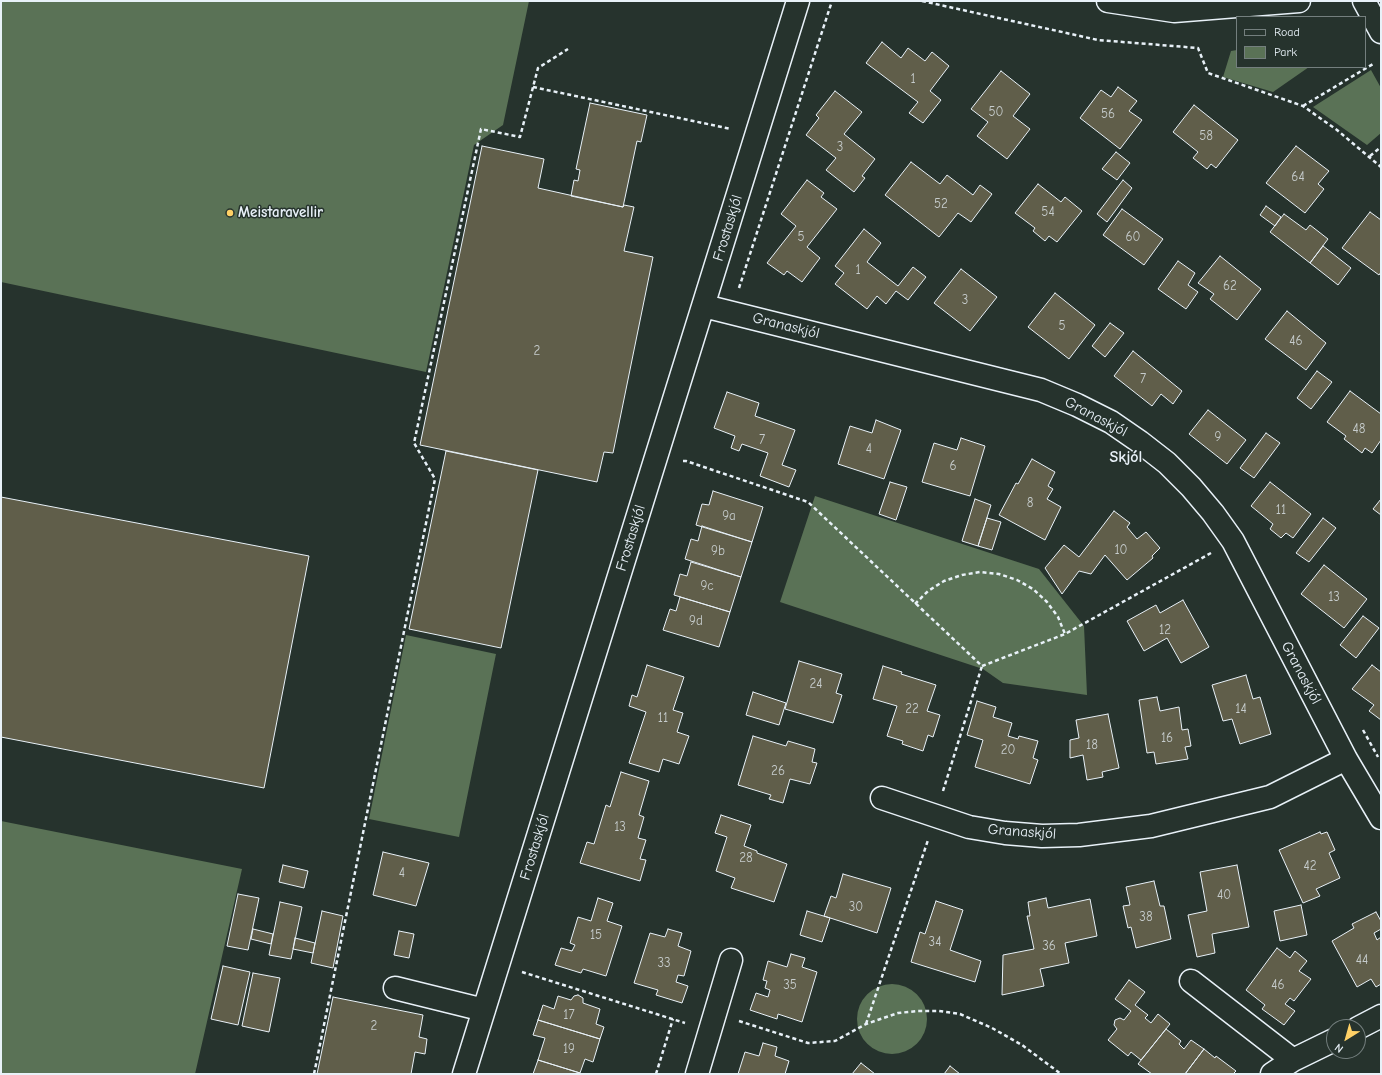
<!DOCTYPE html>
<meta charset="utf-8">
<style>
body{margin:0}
#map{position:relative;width:1382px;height:1075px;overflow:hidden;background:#26332d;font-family:"Comic Neue",sans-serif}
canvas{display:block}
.frame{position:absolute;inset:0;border:2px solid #e8f1f8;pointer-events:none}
.legend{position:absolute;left:1236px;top:16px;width:130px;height:52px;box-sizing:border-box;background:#26332d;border:1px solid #747f7e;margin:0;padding:5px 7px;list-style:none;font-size:12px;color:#e8f1f8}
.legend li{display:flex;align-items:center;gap:8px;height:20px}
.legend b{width:20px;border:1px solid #747f7e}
.north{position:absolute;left:1326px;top:1019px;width:40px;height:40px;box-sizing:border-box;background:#26332d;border:1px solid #747f7e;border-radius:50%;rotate:217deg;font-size:11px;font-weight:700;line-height:16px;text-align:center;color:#e8f1f8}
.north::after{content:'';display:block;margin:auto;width:14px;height:18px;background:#ffd166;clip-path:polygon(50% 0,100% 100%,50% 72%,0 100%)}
</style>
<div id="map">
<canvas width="1382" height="1075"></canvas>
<div class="frame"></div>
<ul class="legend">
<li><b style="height:5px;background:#26332d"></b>Road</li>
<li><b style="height:11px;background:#5a7256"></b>Park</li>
</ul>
<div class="north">N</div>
</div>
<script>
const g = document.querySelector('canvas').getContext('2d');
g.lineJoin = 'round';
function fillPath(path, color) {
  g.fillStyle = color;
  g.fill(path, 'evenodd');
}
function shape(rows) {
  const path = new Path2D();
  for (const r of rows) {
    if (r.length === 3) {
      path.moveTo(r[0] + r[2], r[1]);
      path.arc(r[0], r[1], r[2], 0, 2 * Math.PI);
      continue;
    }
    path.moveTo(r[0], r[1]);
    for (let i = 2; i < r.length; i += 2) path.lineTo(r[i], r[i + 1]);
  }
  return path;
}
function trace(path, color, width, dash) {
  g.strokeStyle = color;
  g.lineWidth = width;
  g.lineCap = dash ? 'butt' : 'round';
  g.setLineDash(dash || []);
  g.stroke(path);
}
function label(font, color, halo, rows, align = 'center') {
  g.font = font + ' "Comic Neue",sans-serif';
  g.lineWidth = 3;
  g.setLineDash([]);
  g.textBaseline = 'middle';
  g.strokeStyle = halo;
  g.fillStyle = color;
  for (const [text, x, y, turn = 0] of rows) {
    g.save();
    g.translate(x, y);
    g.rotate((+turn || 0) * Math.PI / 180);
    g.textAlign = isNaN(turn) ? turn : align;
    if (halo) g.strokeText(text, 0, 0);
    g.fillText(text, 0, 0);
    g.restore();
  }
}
fillPath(shape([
 [1,1,529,1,503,125,474,145,426,372,1,282],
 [1237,50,1237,67,1309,67,1273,92,1223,77,1231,51],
 [1371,70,1381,88,1381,133,1367,145,1313,107],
 [815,496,1039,569,1084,626,1087,695,1003,683,983,669,780,602],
 [406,635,496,654,459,837,369,819],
 [1,821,242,869,195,1074,1,1074],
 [892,1019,35]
]), '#5a7256');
const building = shape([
 [882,42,901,58,908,48,925,61,932,52,949,66,930,91,941,100,923,123,909,113,918,102,866,63,882,42],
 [1001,71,1030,94,1013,116,1030,129,1007,159,977,136,988,122,971,109,1001,71],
 [1118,87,1137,101,1129,111,1142,120,1120,149,1080,118,1101,90,1111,97,1118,87],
 [835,91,862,112,844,134,875,159,862,176,865,178,854,192,826,170,836,158,806,135,819,118,816,115,835,91],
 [590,103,647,115,641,142,637,141,623,207,571,196,574,180,578,181,580,170,576,169,590,103],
 [1194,105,1238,140,1216,168,1211,164,1207,169,1193,158,1198,152,1173,132,1194,105],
 [482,146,544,159,538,188,623,207,624,205,634,207,624,251,653,257,613,453,604,452,597,482,420,445,482,146],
 [1296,146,1329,171,1318,184,1324,189,1305,213,1266,183,1296,146],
 [1116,152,1130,163,1117,180,1102,169,1116,152],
 [911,162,940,184,947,175,973,195,980,185,992,194,971,222,958,213,939,237,885,195,911,162],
 [807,180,824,193,821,197,837,209,807,247,820,258,802,282,787,271,784,275,767,263,796,226,781,214,807,180],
 [1123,180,1132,188,1107,222,1097,214,1123,180],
 [1038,184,1061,202,1065,197,1082,211,1057,242,1049,236,1045,241,1033,231,1035,228,1015,213,1038,184],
 [1266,206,1281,217,1275,226,1260,215,1266,206],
 [1122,209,1163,239,1144,265,1103,235,1122,209],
 [1370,212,1381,220,1381,272,1379,275,1342,248,1370,212],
 [1284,214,1306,230,1310,225,1328,239,1310,263,1270,232,1284,214],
 [864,229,881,243,867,262,898,286,913,267,926,277,908,300,896,291,886,304,877,296,867,309,835,284,844,273,835,266,864,229],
 [1323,246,1351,268,1338,285,1310,263,1323,246],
 [1220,256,1261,289,1237,320,1210,299,1214,294,1198,283,1220,256],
 [1178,261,1195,273,1188,285,1198,292,1186,309,1158,289,1178,261],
 [961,269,997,297,970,331,934,303,961,269],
 [1055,293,1095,325,1069,359,1028,327,1055,293],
 [1287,311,1326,343,1306,370,1265,339,1287,311],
 [1110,323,1124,333,1105,357,1092,346,1110,323],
 [1133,351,1182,391,1173,404,1161,394,1152,406,1114,376,1133,351],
 [1317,371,1332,382,1311,409,1297,398,1317,371],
 [1350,391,1381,414,1381,440,1372,453,1365,448,1362,453,1344,439,1346,436,1327,422,1350,391],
 [727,392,759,403,755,416,795,430,782,465,796,470,789,487,760,476,768,453,742,444,739,451,731,448,735,436,714,428,727,392],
 [1208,410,1246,440,1227,464,1189,434,1208,410],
 [876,420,901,430,884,479,838,464,850,426,872,433,876,420],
 [1266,433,1280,443,1254,478,1240,468,1266,433],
 [961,438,985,446,970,496,922,482,934,443,957,450,961,438],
 [446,451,538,470,501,648,409,629,446,451],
 [1032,459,1055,472,1048,486,1053,489,1047,499,1061,507,1045,540,999,515,1016,483,1018,484,1032,459],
 [890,482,907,487,896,520,879,514,890,482],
 [1270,482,1311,514,1293,538,1286,533,1281,538,1270,529,1273,524,1251,506,1270,482],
 [713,491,763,507,752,542,696,525,702,504,709,505,713,491],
 [1,497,309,556,264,788,1,737,1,497],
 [975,499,991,505,978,546,962,541,975,499],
 [1381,499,1381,515,1373,509,1381,499],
 [1114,511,1130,523,1127,527,1137,539,1146,532,1160,548,1152,556,1153,558,1127,580,1105,555,1091,574,1079,571,1062,594,1045,568,1064,545,1079,557,1114,511],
 [987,518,1001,522,992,550,978,546,987,518],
 [1323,518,1336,528,1309,562,1296,553,1323,518],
 [702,526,752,542,741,577,685,559,691,539,698,541,702,526],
 [691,562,741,577,730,612,674,595,680,574,687,576,691,562],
 [1324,565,1367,599,1344,628,1301,594,1324,565],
 [680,597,730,612,719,647,663,630,670,609,676,611,680,597],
 [1183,600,1209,647,1181,663,1167,638,1144,651,1127,621,1156,605,1160,613,1183,600],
 [1363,616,1379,628,1356,658,1340,645,1363,616],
 [799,661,842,674,836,693,842,695,833,723,785,709,799,661],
 [647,665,684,677,673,710,683,713,677,732,689,736,679,764,663,759,659,772,629,763,646,712,629,706,632,695,637,697,647,665],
 [1372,665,1381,672,1381,720,1369,711,1374,705,1352,689,1372,665],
 [883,666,902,672,901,674,936,685,927,711,940,715,933,737,928,735,923,751,902,744,903,741,887,736,897,706,873,699,883,666],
 [1246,675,1253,699,1260,697,1271,734,1240,744,1232,719,1223,721,1212,685,1246,675],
 [753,692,786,703,779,725,746,715,753,692],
 [1157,697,1160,711,1179,707,1182,730,1188,729,1191,746,1185,747,1188,759,1156,764,1154,752,1147,753,1139,700,1157,697],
 [977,701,996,707,993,717,1012,723,1008,736,1018,739,1019,736,1038,741,1033,758,1038,760,1030,784,975,767,983,740,967,735,977,701],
 [1108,714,1119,768,1102,772,1103,777,1087,780,1083,755,1070,758,1070,740,1079,738,1076,720,1108,714],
 [753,736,786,746,788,741,815,749,812,762,817,763,810,784,790,779,783,803,769,799,771,795,738,785,753,736],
 [621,772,649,781,639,815,644,817,638,838,646,840,640,859,646,860,640,881,580,863,587,842,594,844,606,805,610,807,621,772],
 [721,815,751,825,744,846,757,851,757,853,787,864,774,902,731,888,735,878,716,871,727,837,715,833,721,815],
 [1320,832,1321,834,1327,832,1335,850,1329,853,1340,878,1316,889,1320,896,1303,903,1279,850,1320,832],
 [383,852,429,863,416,906,373,895,383,852],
 [283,865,308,871,304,888,279,882,283,865],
 [1237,865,1249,927,1212,934,1215,953,1197,957,1188,915,1207,911,1200,872,1237,865],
 [843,874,891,888,877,933,824,916,831,896,836,898,843,874],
 [1154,881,1160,906,1164,906,1171,939,1136,948,1131,927,1128,928,1123,906,1130,905,1126,887,1154,881],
 [238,894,259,898,248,950,227,946,238,894],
 [598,898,613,903,607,921,622,926,606,976,583,969,581,973,555,965,561,948,572,951,575,945,570,943,578,917,591,921,598,898],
 [1046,898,1048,908,1090,899,1097,936,1065,943,1069,963,1040,969,1044,986,1002,995,1003,955,1034,949,1027,916,1030,916,1028,902,1046,898],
 [936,901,963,910,950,950,981,961,975,982,911,962,920,932,925,934,936,901],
 [280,902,302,907,291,959,269,955,280,902],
 [1301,905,1307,935,1280,941,1274,911,1301,905],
 [322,911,343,916,333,968,311,963,322,911],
 [807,911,830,918,822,942,800,935,807,911],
 [1376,912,1381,921,1381,929,1374,933,1377,940,1381,937,1381,984,1376,987,1371,979,1357,987,1332,941,1354,928,1352,924,1376,912],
 [253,929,273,934,271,944,251,939,253,929],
 [668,929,682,933,678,946,691,951,684,976,678,975,676,982,688,986,682,1003,656,995,658,990,634,983,650,933,665,937,668,929],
 [399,931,414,934,409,958,394,955,399,931],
 [295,938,315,943,313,953,293,949,295,938],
 [1277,948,1290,958,1295,951,1307,961,1299,971,1311,979,1294,1001,1290,998,1285,1004,1295,1011,1284,1025,1262,1009,1265,1005,1246,990,1277,948],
 [791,954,805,958,802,967,817,972,802,1022,778,1014,777,1019,750,1010,756,993,768,997,770,990,765,988,767,981,763,980,768,961,787,967,791,954],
 [223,966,250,972,238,1025,211,1019,223,966],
 [253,973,280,978,269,1032,242,1026,253,973],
 [1129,980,1145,992,1135,1005,1148,1015,1145,1018,1151,1023,1158,1014,1170,1024,1141,1060,1131,1052,1128,1056,1108,1040,1117,1029,1114,1025,1115,1020,1120,1018,1124,1020,1131,1011,1115,999,1129,980],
 [578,995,583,998,583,1003,600,1009,596,1024,604,1027,600,1039,538,1020,543,1005,554,1009,558,996,571,1000,574,996,578,995],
 [333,997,423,1015,419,1037,427,1039,425,1054,415,1052,411,1074,317,1074,333,997],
 [538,1020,600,1039,593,1062,585,1059,580,1073,538,1060,545,1038,533,1035,538,1020],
 [1166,1029,1181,1041,1179,1044,1184,1049,1191,1040,1204,1049,1185,1074,1152,1074,1138,1064,1166,1029],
 [763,1043,777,1047,775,1056,789,1061,785,1074,738,1074,745,1052,759,1056,763,1043],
 [1204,1049,1215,1058,1216,1056,1236,1071,1233,1074,1185,1074,1204,1049],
 [538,1060,580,1073,580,1074,533,1074,538,1060],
 [861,1063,875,1074,852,1074,861,1063],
 [950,1066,960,1074,944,1074,950,1066]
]);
fillPath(building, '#605e4a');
trace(building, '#e8f1f8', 1);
const minor = shape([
 [1108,1,1174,11,1299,1],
 [1364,1,1381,32],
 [704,306,1041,390,1077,405,1111,422,1140,442,1167,463,1191,487,1213,513,1233,541,1346,759,1381,818],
 [882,798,969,827,1005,833,1042,836,1079,835,1151,826,1270,797,1346,759],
 [1191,981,1293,1060],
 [395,988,484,1010],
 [1358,1028,1381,1016],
 [464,1074,798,1],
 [697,1074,731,960],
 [1272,1074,1293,1060,1334,1040]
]);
trace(minor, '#e8f1f8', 25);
trace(shape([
 [922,1,1098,40,1198,48,1208,73,1303,106,1337,130,1381,167],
 [533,87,731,129],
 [1303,106,1373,64],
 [1370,156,1381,147],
 [739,288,832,1],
 [683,461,686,461,808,502,982,666],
 [915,604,928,591,944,581,962,575,980,572,999,574,1017,580,1033,589,1047,602,1058,617,1065,634],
 [982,666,1065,634,1211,553],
 [1363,730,1378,757],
 [943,791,982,666],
 [522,972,685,1023],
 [739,1021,808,1043,835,1041,866,1024,898,1013,918,1011,939,1011,960,1014,992,1028,1022,1045,1061,1074],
 [866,1024,928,840],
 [314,1074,435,479,414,443,481,129,520,137,538,68,568,49],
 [656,1074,673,1019]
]), '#e8f1f8', 2.5, [4, 3]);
trace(minor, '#26332d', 22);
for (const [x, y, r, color] of [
 [230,213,4,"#ffd166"]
]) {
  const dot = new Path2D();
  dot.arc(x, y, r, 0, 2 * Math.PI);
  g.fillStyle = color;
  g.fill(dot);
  trace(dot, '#26332d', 1.5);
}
label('13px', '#c6cccc', null, [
 ["1",913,79],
 ["50",996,112],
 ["56",1108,114],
 ["58",1206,136],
 ["3",840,147],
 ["64",1298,177],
 ["52",941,204],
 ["54",1048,212],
 ["5",801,237],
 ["60",1133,237],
 ["1",858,270],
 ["62",1230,286],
 ["3",965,300],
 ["5",1062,326],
 ["46",1296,341],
 ["2",537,351],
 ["7",1143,379],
 ["48",1359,429],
 ["9",1218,437],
 ["7",762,440],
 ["4",869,449],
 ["6",953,466],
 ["8",1030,503],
 ["11",1281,510],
 ["9a",729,516],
 ["10",1121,550],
 ["9b",718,551],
 ["9c",707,586],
 ["13",1334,597],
 ["9d",696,621],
 ["12",1165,630],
 ["24",816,684],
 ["22",912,709],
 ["14",1241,709],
 ["11",663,718],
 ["16",1167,738],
 ["18",1092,745],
 ["20",1008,750],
 ["26",778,771],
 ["13",620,827],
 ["28",746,858],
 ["42",1310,866],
 ["4",402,873],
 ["40",1224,895],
 ["30",856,907],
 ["38",1146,917],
 ["15",596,935],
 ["34",935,942],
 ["36",1049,946],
 ["44",1362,960],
 ["33",664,963],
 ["35",790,985],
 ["46",1278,985],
 ["17",569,1015],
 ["2",374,1026],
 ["19",569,1049]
]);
label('bold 15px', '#e8f1f8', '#26332d', [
 ["Meistaravellir",238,213]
], 'left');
label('15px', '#e8f1f8', '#26332d', [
 ["Frostaskjól",728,228,-73],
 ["Granaskjól",786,326,14],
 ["Granaskjól",1096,417,28],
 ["Frostaskjól",631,538,-73],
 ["Granaskjól",1301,673,62],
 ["Granaskjól",1022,832,4],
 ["Frostaskjól",535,847,-73]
]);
label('bold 16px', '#e8f1f8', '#26332d', [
 ["Skjól",1126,457]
]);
</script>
